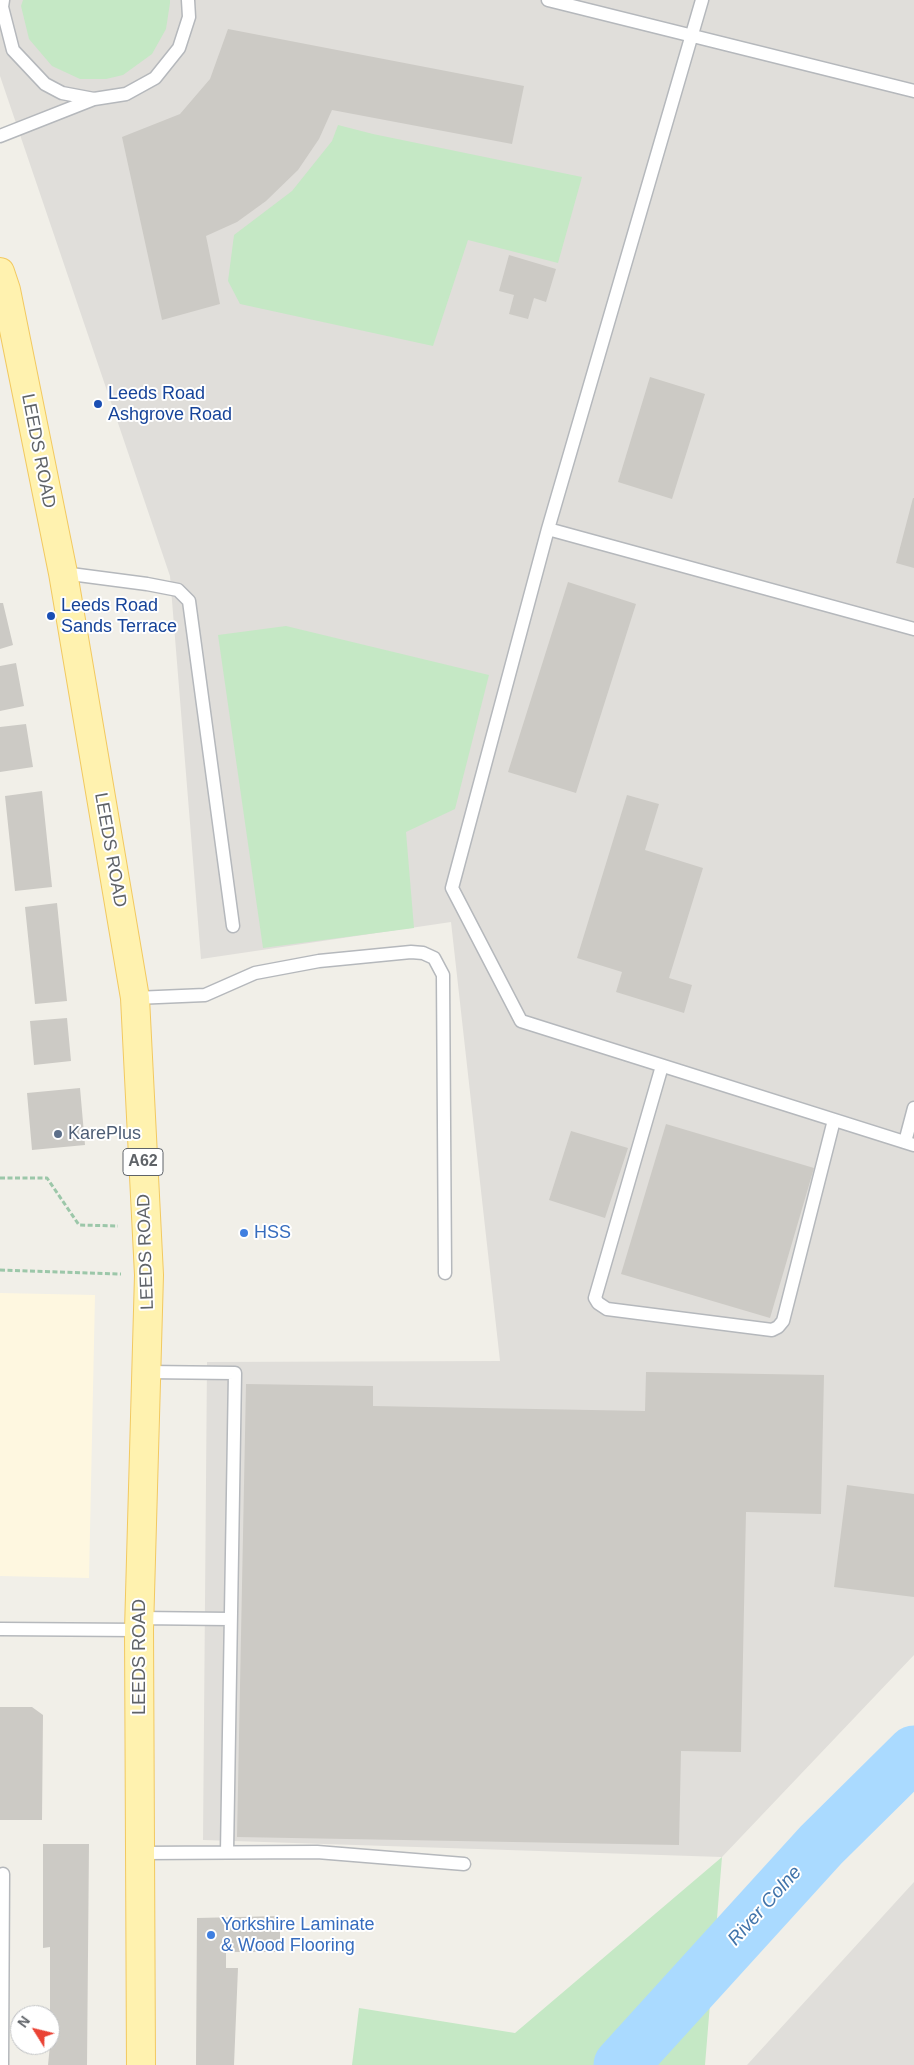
<!DOCTYPE html>
<style>
body{margin:0}
#map{position:relative;width:914px;height:2065px;overflow:hidden;background:#f1efe8;font-family:Helvetica,sans-serif}
canvas{display:block}
.north{position:absolute;left:10px;top:2005px;width:50px;height:50px;box-sizing:border-box;background:#fff;border:1px solid #bfc1c3;border-radius:50%;rotate:306deg;font-size:14px;font-weight:700;line-height:20px;text-align:center;color:#5f6368}
.north::after{content:'';display:block;margin:auto;width:18px;height:22px;background:#ea4335;clip-path:polygon(50% 0,100% 100%,50% 72%,0 100%)}
</style>
<div id="map">
<canvas width="914" height="2065"></canvas>
<div class="north">N</div>
</div>
<script>
const g = document.querySelector('canvas').getContext('2d');
g.lineJoin = 'round';
function fillPath(path, color) {
  g.fillStyle = color;
  g.fill(path, 'evenodd');
}
function shape(rows) {
  const path = new Path2D();
  for (const r of rows) {
    path.moveTo(r[0], r[1]);
    for (let i = 2; i < r.length; i += 2) path.lineTo(r[i], r[i + 1]);
  }
  return path;
}
function trace(path, color, width, dash) {
  g.strokeStyle = color;
  g.lineWidth = width;
  g.lineCap = dash ? 'butt' : 'round';
  g.setLineDash(dash || []);
  g.stroke(path);
}
function label(font, color, halo, rows, align = 'center') {
  g.font = font + ' Helvetica,sans-serif';
  g.lineWidth = 4;
  g.setLineDash([]);
  g.textBaseline = 'middle';
  g.strokeStyle = halo;
  g.fillStyle = color;
  for (const [text, x, y, turn = 0] of rows) {
    g.save();
    g.translate(x, y);
    g.rotate((+turn || 0) * Math.PI / 180);
    g.textAlign = isNaN(turn) ? turn : align;
    if (halo) g.strokeText(text, 0, 0);
    g.fillText(text, 0, 0);
    g.restore();
  }
}
fillPath(shape([
 [0,1293,95,1295,89,1578,0,1576]
]), '#fef7e0');
fillPath(shape([
 [0,0,914,0,914,1655,722,1857,203,1840,207,1362,500,1361,451,922,201,959,170,576,0,76],
 [914,1882,914,2065,747,2065]
]), '#e0deda');
fillPath(shape([
 [23,0,170,0,170,3,166,29,152,54,123,75,106,79,80,79,52,66,29,39,21,6],
 [338,125,373,134,582,177,558,263,468,240,433,346,240,304,228,281,234,235,292,191,332,141],
 [286,626,489,675,455,809,406,832,414,928,263,948,218,635],
 [722,1857,705,2065,352,2065,359,2008,515,2033]
]), '#c5e8c5');
trace(shape([
 [621,2065,821,1845,914,1753]
]), '#aadaff', 55);
fillPath(shape([
 [228,29,524,86,512,144,332,110,319,139,298,170,266,201,237,222,206,236,220,304,162,320,122,137,180,114,210,79],
 [509,255,556,269,546,302,534,298,528,319,509,314,514,295,499,291],
 [650,377,705,394,672,499,618,482],
 [913,498,914,498,914,568,896,563],
 [568,582,636,604,576,793,508,772],
 [0,603,3,603,13,645,0,649],
 [16,663,24,706,0,711,0,666],
 [26,724,33,767,0,772,0,727],
 [42,791,52,887,15,891,5,796],
 [627,795,659,804,645,850,703,868,669,978,692,985,684,1013,616,992,622,972,577,958],
 [57,903,67,1001,35,1004,25,907],
 [67,1018,71,1061,34,1065,30,1021],
 [80,1088,85,1145,32,1150,27,1093],
 [666,1124,814,1168,770,1318,621,1274],
 [571,1131,628,1148,605,1218,549,1200],
 [646,1372,824,1375,821,1514,746,1512,741,1752,681,1751,679,1845,237,1837,246,1384,373,1386,373,1406,645,1411],
 [847,1485,914,1494,914,1597,834,1587],
 [0,1707,32,1707,43,1715,42,1820,0,1820],
 [43,1844,89,1844,87,2065,48,2065,50,2045,50,1947,43,1948],
 [280,1916,280,1952,226,1952,226,1968,238,1968,234,2065,196,2065,197,1918]
]), '#cccac5');
const lane = shape([
 [3,0,2,7,13,50,45,84,62,93,94,99,126,94,155,78,179,48,189,17,188,0],
 [548,0,914,91],
 [702,0,548,529,452,888,521,1021,914,1145],
 [0,136,94,99],
 [548,529,914,629],
 [63,573,147,584,178,590,189,601,233,926],
 [135,998,205,995,255,973,319,961,411,952,423,953,434,958,443,975,445,1273],
 [662,1066,595,1298,598,1303,607,1309,772,1330,778,1327,783,1321,834,1120],
 [905,1142,914,1108],
 [146,1372,235,1373,227,1852],
 [139,1618,230,1619],
 [0,1629,139,1630],
 [141,1853,317,1852,464,1864],
 [2,2065,3,1874]
]);
const primary = shape([
 [0,272,6,290,63,573,135,998,149,1275,139,1630,141,2065]
]);
trace(lane, '#b5b8bc', 15);
trace(primary, '#f2c960', 30);
trace(shape([
 [0,1178,47,1178,79,1225,118,1226],
 [0,1270,121,1274]
]), '#9cc7a9', 3, [5, 2.5]);
trace(lane, '#fff', 12);
trace(primary, '#fff2af', 28);
for (const [x, y, r, color] of [
 [98,404,5,"#1a4fb4"],
 [51,616,5,"#1a4fb4"],
 [58,1134,5,"#5c6f8a"],
 [244,1233,5,"#3f7fe0"],
 [211,1935,5,"#3f7fe0"]
]) {
  const dot = new Path2D();
  dot.arc(x, y, r, 0, 2 * Math.PI);
  g.fillStyle = color;
  g.fill(dot);
  trace(dot, '#fff', 2);
}
for (const [x, y, w] of [
 [143,1162,40]
]) {
  const box = new Path2D();
  box.roundRect(x - w / 2, y - 13.5, w, 27, 4);
  g.fillStyle = '#fff';
  g.fill(box);
  trace(box, '#5f6368', 1);
}
label('bold 16px', '#5f6368', null, [
 ["A62",143,1162]
]);
label('18px', '#164399', '#fff', [
 ["Leeds Road",108,394],
 ["Ashgrove Road",108,415],
 ["Leeds Road",61,606],
 ["Sands Terrace",61,627]
], 'left');
label('18px', '#5f6368', '#fff', [
 ["LEEDS ROAD",38,451,79],
 ["LEEDS ROAD",110,850,80],
 ["LEEDS ROAD",146,1252,-92],
 ["LEEDS ROAD",140,1657,-90]
]);
label('18px', '#4e5e75', '#fff', [
 ["KarePlus",68,1134]
], 'left');
label('18px', '#366cbe', '#fff', [
 ["HSS",254,1233],
 ["Yorkshire Laminate",221,1925],
 ["& Wood Flooring",221,1946]
], 'left');
label('italic 19px', '#4174aa', '#fff', [
 ["River Colne",765,1906,-48]
]);
</script>
